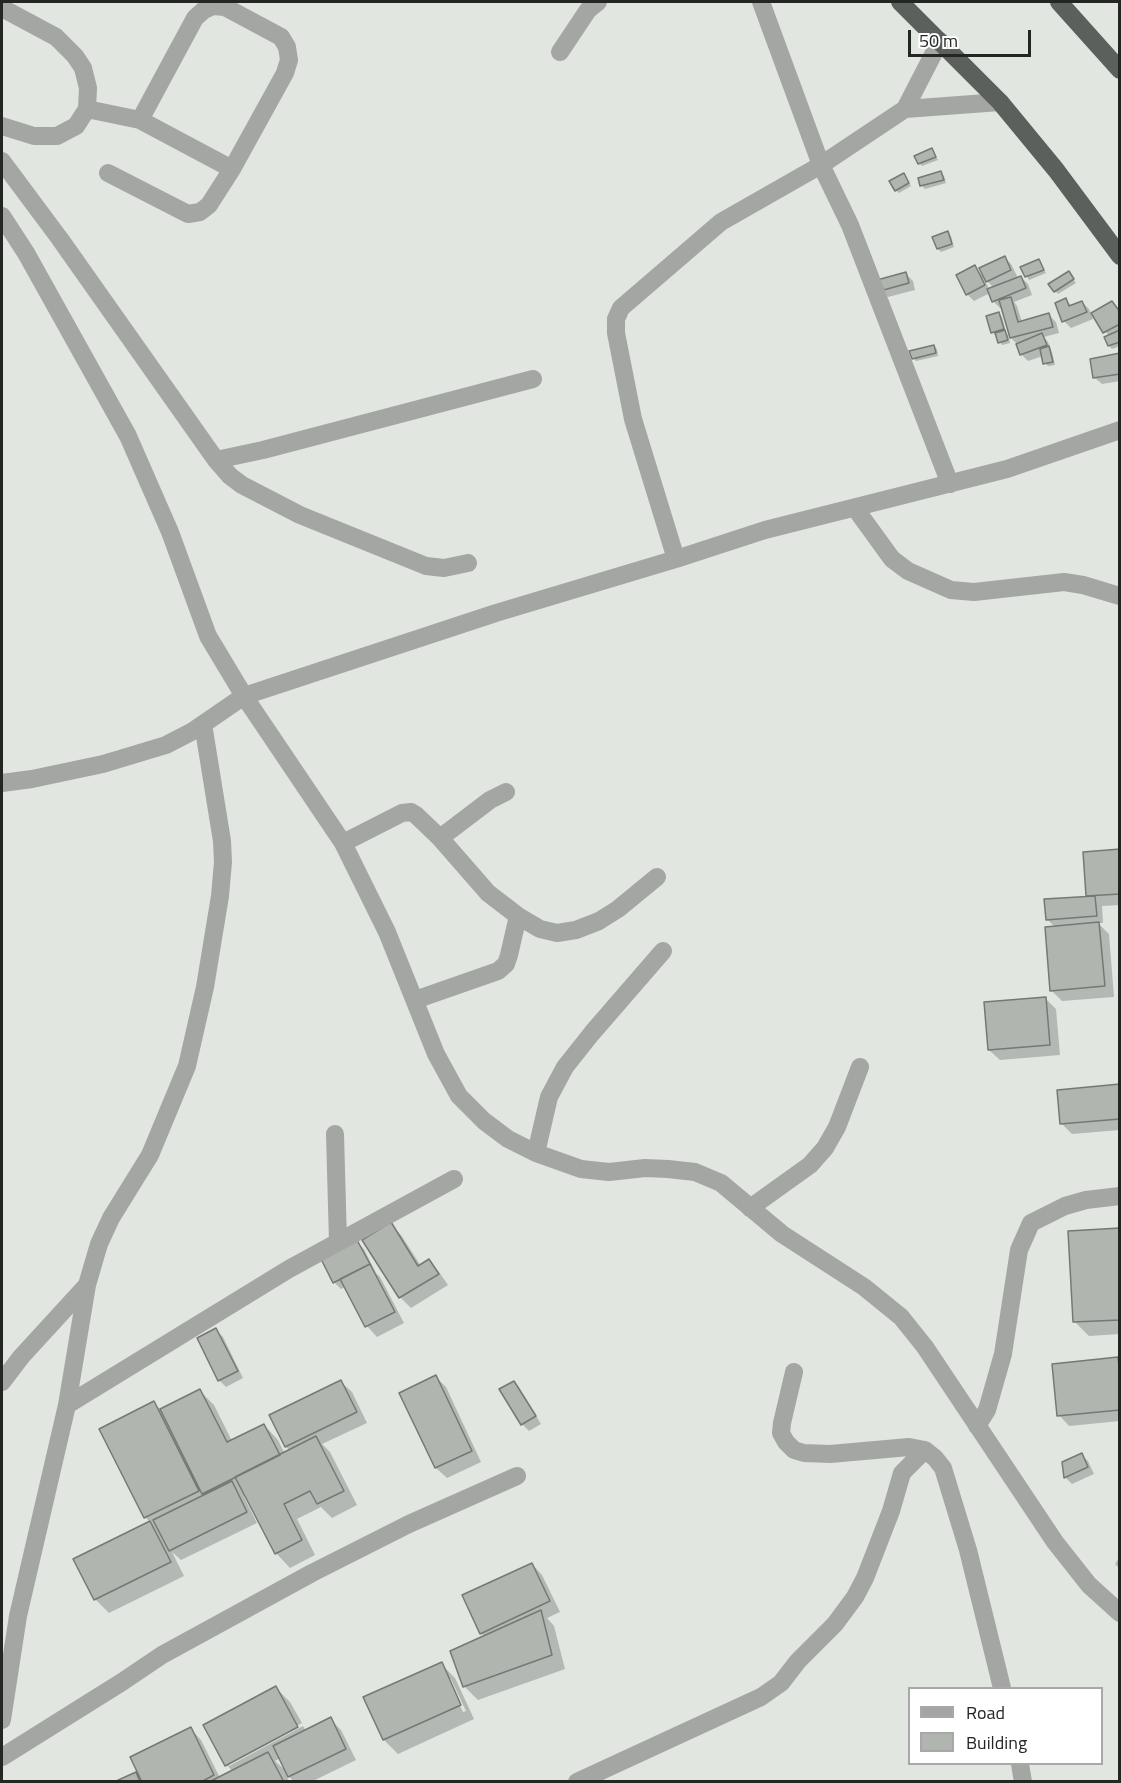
<!DOCTYPE html>
<style>
body{margin:0}
#map{position:relative;width:1121px;height:1783px;overflow:hidden;background:#e1e6e1;font-family:"Titillium Web",sans-serif}
canvas{display:block}
.frame{position:absolute;inset:0;border:3px solid #242624;pointer-events:none}
.legend{position:absolute;left:908px;top:1687px;width:195px;height:78px;box-sizing:border-box;background:#fff;border:2px solid #a7a8a7;margin:0;padding:8px 10px;list-style:none;font-size:18px;color:#242624}
.legend li{display:flex;align-items:center;gap:12px;height:30px}
.legend b{width:30px;border:2px solid #a7a8a7}
.scale{position:absolute;left:908px;top:30px;width:123px;height:27px;box-sizing:border-box;border:3px solid #242624;border-top:0;padding-left:8px;font-size:18px;line-height:21px;white-space:nowrap;color:#242624;-webkit-text-stroke:4px #fff;paint-order:stroke}
</style>
<div id="map">
<canvas width="1121" height="1783"></canvas>
<div class="frame"></div>
<ul class="legend">
<li><b style="height:8px;background:#a4a6a4"></b>Road</li>
<li><b style="height:16px;background:#b0b5b0"></b>Building</li>
</ul>
<div class="scale">50 m</div>
</div>
<script>
const g = document.querySelector('canvas').getContext('2d');
g.lineJoin = 'round';
function fillPath(path, color) {
  g.fillStyle = color;
  g.fill(path, 'evenodd');
}
function shape(rows) {
  const path = new Path2D();
  for (const r of rows) {
    path.moveTo(r[0], r[1]);
    for (let i = 2; i < r.length; i += 2) path.lineTo(r[i], r[i + 1]);
  }
  return path;
}
function trace(path, color, width, dash) {
  g.strokeStyle = color;
  g.lineWidth = width;
  g.lineCap = dash ? 'butt' : 'round';
  g.setLineDash(dash || []);
  g.stroke(path);
}
fillPath(shape([
 [932,150,938,160,922,166,919,163],
 [941,173,944,176,946,183,925,189,922,186],
 [906,178,911,186,899,193,896,190],
 [948,233,951,236,954,247,941,252,938,249],
 [1004,257,1011,264,1018,278,1021,277,1028,284,1032,295,1014,302,1017,306,1022,322,1049,315,1056,322,1059,333,1044,337,1048,342,1052,352,1055,365,1048,366,1045,363,1043,356,1028,361,1022,355,1017,344,1011,338,1003,307,1000,308,993,301,990,293,974,301,967,294,974,267,986,279],
 [983,278,984,278,994,288,990,290],
 [1039,261,1046,273,1029,280,1022,268],
 [906,274,913,281,915,290,888,297,881,290],
 [1071,276,1076,283,1058,294,1050,285],
 [1066,300,1072,306,1082,302,1089,309,1093,319,1071,328,1064,321],
 [1112,303,1120,311,1120,346,1112,349,1109,346,1109,336,1093,314],
 [999,314,1002,317,1006,332,1005,332,1008,335,1010,343,1002,345,993,332],
 [934,346,937,349,938,356,916,361,913,358],
 [1120,355,1120,381,1102,384,1095,378],
 [1120,851,1120,905,1102,906,1103,923,1098,923,1109,934,1114,997,1062,1001,1052,991,1055,927,1047,919,1087,898,1084,853],
 [1045,998,1056,1009,1060,1055,1000,1060,989,1050],
 [1120,1086,1120,1130,1072,1134,1062,1124],
 [390,1224,401,1235,421,1266,429,1261,439,1272,448,1285,411,1308,401,1298,364,1240],
 [1120,1229,1120,1334,1089,1336,1075,1322],
 [357,1242,364,1249,376,1273,380,1277,404,1323,377,1337,367,1326,345,1287,341,1289,334,1282],
 [216,1330,223,1337,243,1378,226,1387,219,1380],
 [1117,1359,1120,1361,1120,1421,1069,1426,1059,1415],
 [436,1377,446,1387,481,1462,447,1478,436,1468],
 [341,1382,352,1392,367,1423,322,1444,330,1452,357,1505,332,1518,321,1507,297,1519,315,1555,290,1568,276,1553,246,1495,244,1497,257,1523,181,1560,172,1552,184,1576,109,1613,95,1599,150,1522,145,1517,154,1403,161,1410,200,1391,214,1405,232,1441,264,1425,278,1440,285,1454,291,1451,286,1447],
 [514,1382,520,1389,541,1424,529,1431,522,1424],
 [1082,1455,1088,1461,1094,1474,1072,1484,1065,1477],
 [1120,1556,1120,1569,1115,1564],
 [532,1564,542,1575,560,1612,547,1618,554,1626,565,1669,478,1700,464,1686,485,1637,481,1633],
 [441,1664,455,1678,474,1719,398,1754,384,1740],
 [447,1679,451,1679,466,1711,463,1712],
 [276,1688,290,1702,302,1723,229,1763,229,1766,303,1726,306,1731,330,1719,341,1730,356,1760,311,1782,294,1782,286,1773,289,1782,118,1782,135,1774,143,1781,191,1729,201,1740,220,1778,233,1772,227,1765,205,1726],
 [280,1758,287,1772,275,1761]
]), '#0003');
const building = shape([
 [932,148,936,157,918,164,914,156,932,148],
 [941,171,944,180,920,186,918,178,941,171],
 [904,173,909,183,895,191,889,181,904,173],
 [948,231,952,244,937,249,932,237,948,231],
 [1005,256,1011,270,986,282,979,268,1005,256],
 [1039,259,1044,270,1025,277,1020,267,1039,259],
 [975,265,985,285,966,295,956,275,975,265],
 [1069,271,1074,279,1054,292,1048,284,1069,271],
 [906,272,909,283,880,291,877,280,906,272],
 [1021,276,1026,288,992,302,987,289,1021,276],
 [1011,297,1018,322,1049,313,1053,327,1010,338,999,300,1011,297],
 [1066,298,1069,306,1082,301,1087,312,1062,322,1055,303,1066,298],
 [1112,301,1120,312,1120,324,1103,333,1091,313,1112,301],
 [999,312,1004,329,991,333,986,316,999,312],
 [1005,330,1008,340,998,343,995,333,1005,330],
 [1120,330,1120,342,1108,346,1104,337,1120,330],
 [1042,333,1047,345,1020,355,1016,344,1042,333],
 [934,345,936,353,912,359,909,351,934,345],
 [1049,346,1053,362,1043,364,1040,349,1049,346],
 [1120,353,1120,374,1093,378,1090,359,1120,353],
 [1120,849,1120,894,1086,896,1083,852,1120,849],
 [1095,896,1097,916,1046,920,1044,899,1095,896],
 [1099,922,1105,986,1050,991,1045,927,1099,922],
 [1046,997,1050,1045,988,1050,984,1002,1046,997],
 [1120,1084,1120,1119,1060,1124,1057,1090,1120,1084],
 [391,1222,418,1266,429,1259,439,1274,399,1298,362,1240,391,1222],
 [1120,1228,1120,1320,1073,1322,1068,1231,1120,1228],
 [357,1240,370,1264,333,1283,321,1259,357,1240],
 [370,1264,395,1312,365,1327,340,1279,370,1264],
 [216,1328,238,1371,218,1381,197,1338,216,1328],
 [1118,1357,1120,1376,1120,1410,1057,1416,1052,1364,1118,1357],
 [436,1375,472,1451,435,1468,399,1393,436,1375],
 [341,1380,357,1412,285,1447,269,1415,341,1380],
 [514,1381,536,1416,521,1425,499,1389,514,1381],
 [200,1389,227,1442,264,1424,280,1455,202,1494,160,1409,200,1389],
 [154,1401,199,1491,144,1518,99,1429,154,1401],
 [316,1436,344,1491,317,1504,310,1491,284,1504,302,1540,275,1554,235,1477,316,1436],
 [1082,1453,1088,1467,1064,1478,1062,1462,1082,1453],
 [232,1481,247,1512,169,1551,153,1520,232,1481],
 [150,1521,171,1562,94,1600,73,1559,150,1521],
 [532,1563,550,1601,480,1634,462,1595,532,1563],
 [541,1610,552,1655,463,1687,450,1651,541,1610],
 [442,1662,461,1705,383,1740,363,1697,442,1662],
 [276,1686,298,1727,225,1766,203,1725,276,1686],
 [331,1717,346,1749,288,1777,273,1746,331,1717],
 [191,1727,214,1775,201,1782,142,1782,130,1757,191,1727],
 [268,1752,284,1782,209,1782,268,1752],
 [136,1772,140,1782,114,1782,136,1772]
]);
fillPath(building, '#b0b5b0');
trace(building, '#747974', 1.5);
trace(shape([
 [2,8,56,37,75,56,83,68,88,88,87,109,76,126,57,136,34,136,2,126],
 [940,41,905,109,821,165,850,225,950,484],
 [560,52,588,10,598,2],
 [87,109,140,120,232,169],
 [905,109,1000,102],
 [2,161,60,239,216,460,230,476,242,485,300,515,426,566,444,568,468,563],
 [108,173,188,214,200,212,209,205,232,169,285,73,289,60,287,47,281,37,225,7,213,6,204,10,195,18,140,120],
 [2,216,26,253,128,436,170,532,208,636,244,696,193,731,166,745,103,764,32,779,2,783],
 [1120,430,1007,469,765,530,676,559,496,613,244,696,343,843,387,932,436,1054,459,1096,484,1121,508,1139,536,1153,581,1169,609,1172,645,1168,668,1169,695,1172,721,1183,782,1234,864,1287,901,1317,925,1347,1055,1542,1089,1585,1120,1613],
 [216,460,263,450,533,379],
 [855,508,892,559,908,571,951,590,974,592,1064,582,1083,585,1120,596],
 [676,559,633,419,616,333,616,319,621,308,721,222,821,165,761,2],
 [440,838,490,800,506,792],
 [343,843,402,813,411,812,416,815,440,838,488,893,518,916,540,929,557,933,576,930,599,921,618,909,657,877],
 [415,1000,498,971,506,964,509,955,518,916],
 [335,1134,338,1242],
 [536,1153,549,1097,565,1067,592,1033,663,951],
 [750,1208,810,1165,825,1148,837,1127,860,1067],
 [794,1372,782,1423,781,1433,786,1442,794,1450,804,1453,830,1454,909,1447,925,1450,935,1458,943,1468,968,1550,1002,1688],
 [2,1382,21,1357,87,1285],
 [67,1405,289,1269,454,1179],
 [977,1426,987,1410,1003,1354,1019,1250,1031,1223,1065,1206,1086,1200,1120,1196],
 [2,1720,18,1616,67,1405,87,1285,99,1244,111,1218,150,1155,187,1066,205,987,220,896,223,862,222,841,203,724],
 [2,1757,122,1682,162,1655,312,1573,409,1524,517,1476],
 [1020,1764,1023,1782],
 [577,1782,761,1697,781,1683,798,1661,835,1624,855,1597,865,1578,891,1511,902,1473,925,1450]
]), '#a4a6a4', 18);
trace(shape([
 [900,2,1000,102,1056,170,1120,256],
 [1059,2,1120,70]
]), '#5b605c', 18);
</script>
